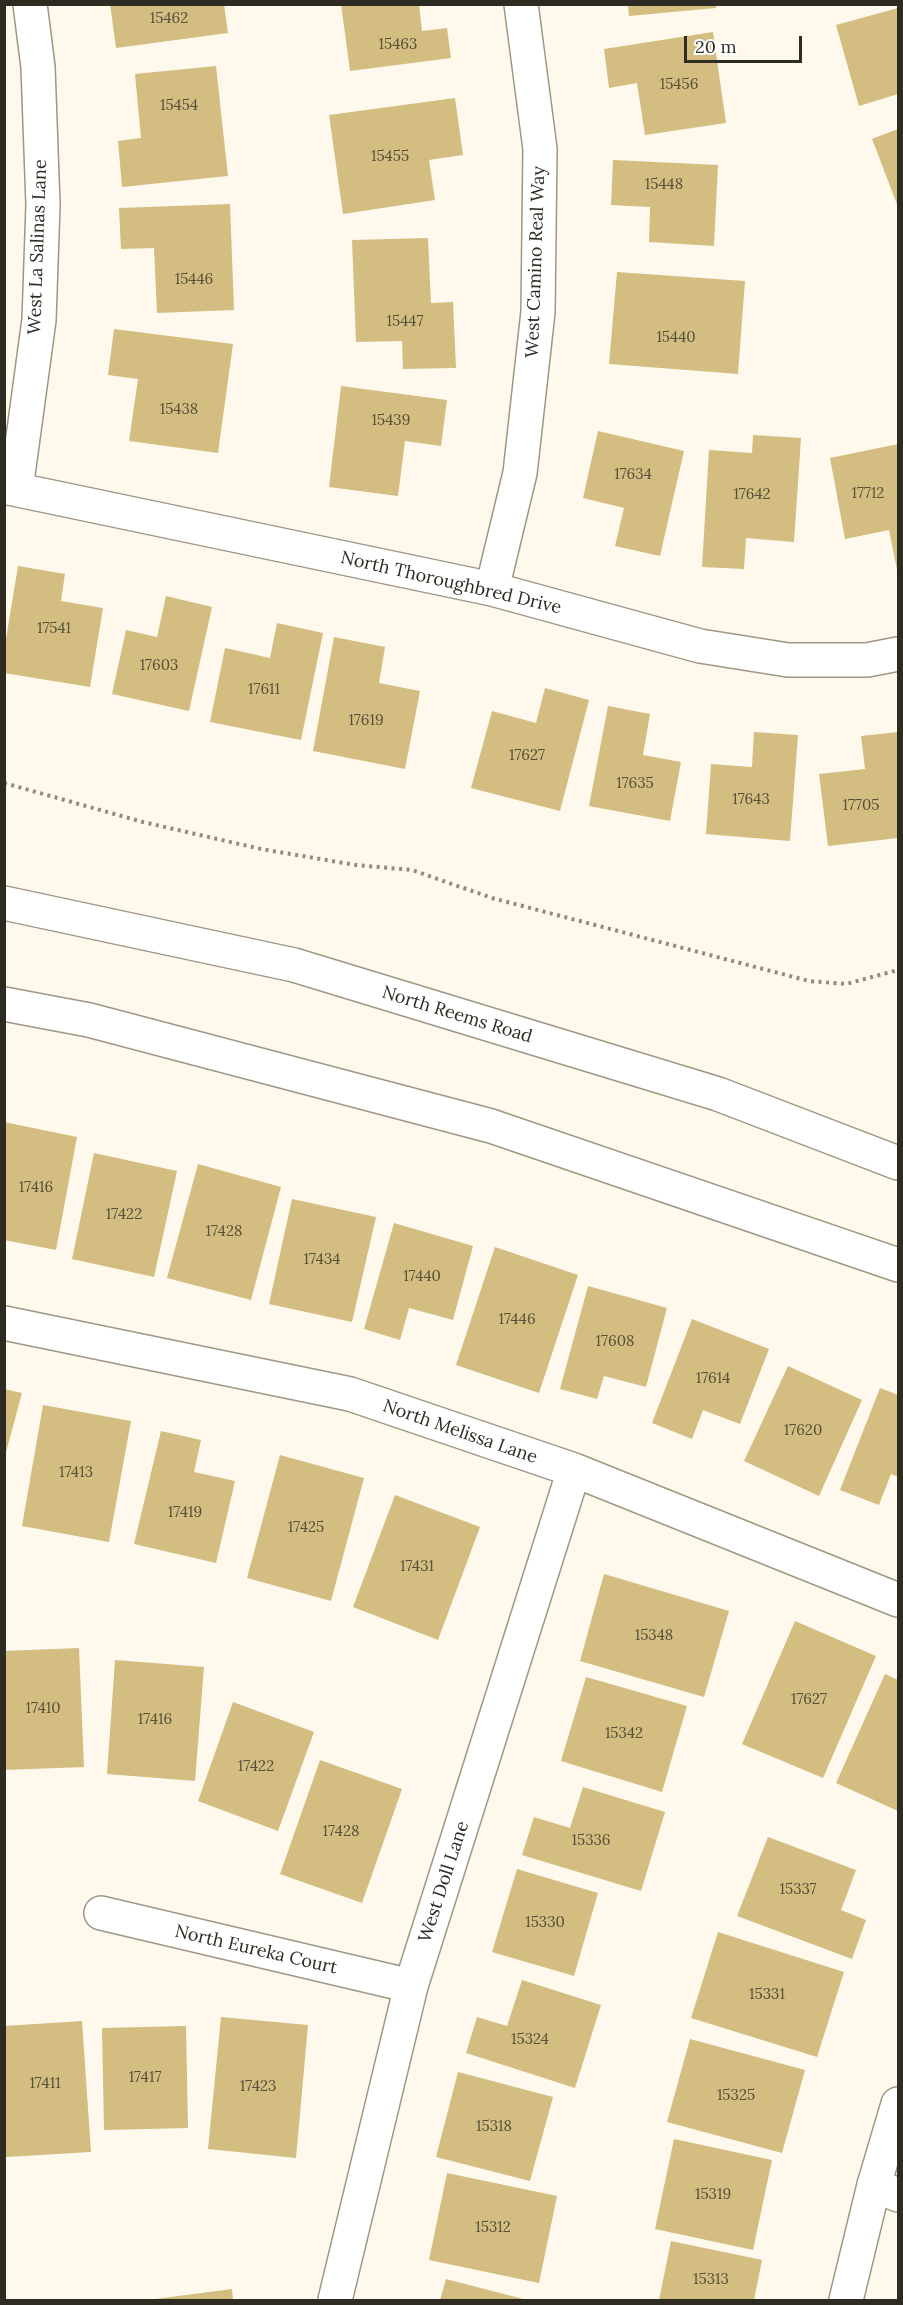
<!DOCTYPE html>
<style>
body{margin:0}
#map{position:relative;width:903px;height:2305px;overflow:hidden;background:#fef9ec;font-family:Lora,serif}
canvas{display:block}
.frame{position:absolute;inset:0;border:6px solid #2e2b23;pointer-events:none}
.scale{position:absolute;left:684px;top:36px;width:118px;height:27px;box-sizing:border-box;border:3px solid #2e2b23;border-top:0;padding-left:8px;font-size:18px;line-height:21px;white-space:nowrap;color:#2e2b23;-webkit-text-stroke:4px #fff;paint-order:stroke}
</style>
<div id="map">
<canvas width="903" height="2305"></canvas>
<div class="frame"></div>
<div class="scale">20 m</div>
</div>
<script>
const g = document.querySelector('canvas').getContext('2d');
g.lineJoin = 'round';
function fillPath(path, color) {
  g.fillStyle = color;
  g.fill(path, 'evenodd');
}
function shape(rows) {
  const path = new Path2D();
  for (const r of rows) {
    path.moveTo(r[0], r[1]);
    for (let i = 2; i < r.length; i += 2) path.lineTo(r[i], r[i + 1]);
  }
  return path;
}
function trace(path, color, width, dash) {
  g.strokeStyle = color;
  g.lineWidth = width;
  g.lineCap = dash ? 'butt' : 'round';
  g.setLineDash(dash || []);
  g.stroke(path);
}
function label(font, color, halo, rows, align = 'center') {
  g.font = font + ' Lora,serif';
  g.lineWidth = 6;
  g.setLineDash([]);
  g.textBaseline = 'middle';
  g.strokeStyle = halo;
  g.fillStyle = color;
  for (const [text, x, y, turn = 0] of rows) {
    g.save();
    g.translate(x, y);
    g.rotate((+turn || 0) * Math.PI / 180);
    g.textAlign = isNaN(turn) ? turn : align;
    if (halo) g.strokeText(text, 0, 0);
    g.fillText(text, 0, 0);
    g.restore();
  }
}
fillPath(shape([
 [110,4,224,4,228,33,116,48],
 [341,4,419,4,422,31,447,28,451,58,350,71],
 [628,4,716,4,716,8,629,16],
 [898,8,898,94,859,106,836,25],
 [713,32,726,123,645,135,637,83,609,88,604,49],
 [216,66,228,176,122,187,118,141,141,138,135,74],
 [455,98,463,155,429,160,435,200,343,214,329,115],
 [898,129,898,207,872,139],
 [613,160,718,165,714,246,649,242,650,207,611,205],
 [230,204,234,310,157,313,154,248,121,249,119,208],
 [428,238,431,303,453,302,456,368,403,369,402,341,356,342,352,240],
 [617,272,745,281,738,374,609,364],
 [114,329,233,344,218,453,129,441,138,379,108,375],
 [341,386,447,400,441,446,405,441,398,496,329,487],
 [598,431,684,451,660,556,615,546,624,508,583,498],
 [753,435,801,438,794,542,746,538,744,569,702,567,709,450,752,453],
 [898,444,898,570,897,570,889,530,845,539,830,458],
 [18,566,65,574,61,601,103,608,90,687,4,673,4,651],
 [166,596,212,607,189,711,112,694,126,630,157,637],
 [277,623,323,633,301,740,210,722,225,648,270,658],
 [334,637,385,647,379,683,420,691,405,769,313,751],
 [545,688,589,700,560,811,471,788,492,711,536,723],
 [608,706,650,714,643,755,681,762,670,821,589,806],
 [754,732,798,735,790,841,706,834,711,764,752,767],
 [898,732,898,838,828,846,819,774,865,769,861,736],
 [4,1122,77,1137,56,1250,4,1240],
 [94,1153,177,1171,154,1277,72,1259],
 [198,1164,281,1187,251,1300,167,1278],
 [292,1199,376,1217,352,1322,269,1304],
 [394,1223,473,1246,453,1320,409,1308,400,1340,364,1329],
 [495,1247,578,1275,539,1393,456,1365],
 [588,1286,667,1308,646,1387,604,1376,597,1399,560,1389],
 [692,1319,769,1349,740,1424,703,1410,692,1439,652,1423],
 [788,1366,862,1400,819,1496,744,1461],
 [880,1388,898,1395,898,1477,891,1474,879,1505,840,1490],
 [4,1389,22,1393,5,1456,4,1456],
 [43,1405,131,1421,109,1542,22,1526],
 [161,1431,201,1440,194,1472,235,1481,216,1563,134,1544],
 [280,1455,364,1478,331,1601,247,1578],
 [395,1495,480,1527,438,1640,353,1607],
 [604,1574,729,1611,704,1697,580,1661],
 [795,1621,876,1656,823,1778,742,1744],
 [79,1648,84,1767,4,1770,4,1651],
 [115,1660,204,1667,195,1781,107,1774],
 [885,1674,898,1680,898,1811,836,1783],
 [586,1677,687,1706,662,1792,561,1761],
 [233,1702,314,1732,278,1831,198,1801],
 [320,1760,402,1789,362,1903,280,1874],
 [583,1787,665,1812,641,1891,522,1855,534,1817,570,1828],
 [768,1837,856,1870,841,1910,866,1920,852,1959,737,1916],
 [517,1869,598,1893,574,1976,492,1952],
 [718,1932,844,1972,817,2057,691,2018],
 [522,1980,601,2005,575,2088,466,2053,477,2017,507,2026],
 [221,2017,308,2025,296,2158,208,2149],
 [82,2021,91,2152,6,2157,4,2026],
 [186,2026,188,2128,104,2130,102,2028],
 [690,2039,805,2070,782,2153,667,2122],
 [458,2072,553,2097,530,2181,436,2157],
 [674,2139,772,2160,753,2250,655,2229],
 [447,2173,557,2196,539,2283,429,2260],
 [671,2241,762,2260,754,2300,659,2300],
 [446,2279,527,2300,440,2300],
 [232,2289,233,2300,155,2300,155,2299]
]), '#d3bd81');
const street = shape([
 [4,487,492,589,700,646,788,660,867,660,898,654],
 [16,489,39,320,43,205,38,67,30,4],
 [492,589,520,473,538,312,540,149,521,4],
 [4,1323,350,1394,574,1470,898,1600],
 [101,1913,411,1986],
 [874,2185,898,2195],
 [335,2300,411,1986,574,1470]
]);
const secondary = shape([
 [4,903,294,965,718,1094,898,1163],
 [4,1004,89,1020,491,1126,898,1265],
 [846,2300,874,2185,898,2104]
]);
trace(street, '#9e9783', 36);
trace(secondary, '#9e9783', 36);
trace(shape([
 [4,783,143,822,261,849,356,865,412,870,492,898,809,981,846,984,898,970]
]), '#8f8b81', 4, [3, 4.5]);
trace(street, '#fff', 33);
trace(secondary, '#fff', 33);
label('15px', '#57503a', null, [
 ["15462",169,19],
 ["15463",398,45],
 ["15456",679,85],
 ["15454",179,106],
 ["15455",390,157],
 ["15448",664,185],
 ["15446",194,280],
 ["15447",405,322],
 ["15440",676,338],
 ["15438",179,410],
 ["15439",391,421],
 ["17634",633,475],
 ["17712",868,494],
 ["17642",752,495],
 ["17541",54,629],
 ["17603",159,666],
 ["17611",264,690],
 ["17619",366,721],
 ["17627",527,756],
 ["17635",635,784],
 ["17643",751,800],
 ["17705",861,806],
 ["17416",36,1188],
 ["17422",124,1215],
 ["17428",224,1232],
 ["17434",322,1260],
 ["17440",422,1277],
 ["17446",517,1320],
 ["17608",615,1342],
 ["17614",713,1379],
 ["17620",803,1431],
 ["17413",76,1473],
 ["17419",185,1513],
 ["17425",306,1528],
 ["17431",417,1567],
 ["15348",654,1636],
 ["17627",809,1700],
 ["17410",43,1709],
 ["17416",155,1720],
 ["15342",624,1734],
 ["17422",256,1767],
 ["17428",341,1832],
 ["15336",591,1841],
 ["15337",798,1890],
 ["15330",545,1923],
 ["15331",767,1995],
 ["15324",530,2040],
 ["17417",145,2078],
 ["17411",45,2084],
 ["17423",258,2087],
 ["15325",736,2096],
 ["15318",494,2127],
 ["15319",713,2195],
 ["15312",493,2228],
 ["15313",711,2280]
]);
label('18px', '#2e2b23', '#fff', [
 ["West La Salinas Lane",38,247,-88],
 ["West Camino Real Way",536,262,-88],
 ["North Thoroughbred Drive",451,583,13],
 ["North Reems Road",457,1015,17],
 ["North Melissa Lane",460,1432,19],
 ["West Doll Lane",444,1882,-72],
 ["North Eureka Court",256,1950,13]
]);
</script>
